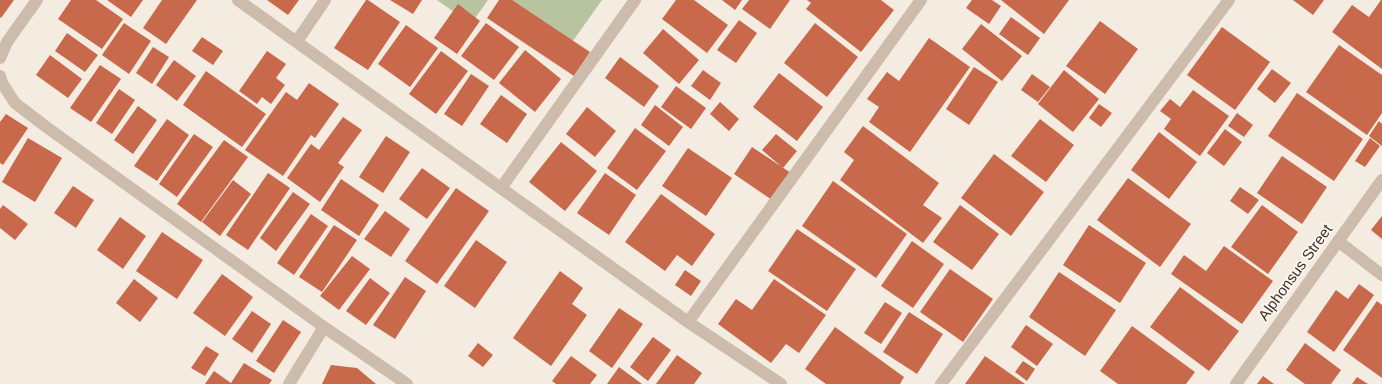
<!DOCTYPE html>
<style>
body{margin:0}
canvas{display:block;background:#f4ebe1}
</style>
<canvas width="1382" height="384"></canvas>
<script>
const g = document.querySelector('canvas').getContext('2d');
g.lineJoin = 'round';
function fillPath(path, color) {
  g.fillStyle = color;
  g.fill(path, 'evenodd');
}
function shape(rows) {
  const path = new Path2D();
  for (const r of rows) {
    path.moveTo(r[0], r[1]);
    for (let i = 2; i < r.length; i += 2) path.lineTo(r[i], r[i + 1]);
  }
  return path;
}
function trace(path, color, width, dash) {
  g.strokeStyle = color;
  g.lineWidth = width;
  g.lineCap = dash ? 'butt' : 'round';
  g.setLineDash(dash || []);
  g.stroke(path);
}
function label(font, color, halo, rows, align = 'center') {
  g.font = font + ' Arial,sans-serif';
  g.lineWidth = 4;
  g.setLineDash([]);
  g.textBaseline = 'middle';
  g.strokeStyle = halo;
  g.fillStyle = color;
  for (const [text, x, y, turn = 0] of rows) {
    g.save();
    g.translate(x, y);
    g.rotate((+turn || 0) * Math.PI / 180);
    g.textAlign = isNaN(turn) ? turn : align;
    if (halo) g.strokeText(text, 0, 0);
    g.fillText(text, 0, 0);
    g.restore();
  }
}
fillPath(shape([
 [437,0,488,0,471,24],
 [508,0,602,0,570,45]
]), '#b8c4a0');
fillPath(shape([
 [0,0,14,0,1,18,0,17],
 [71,0,96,0,123,19,102,49,58,19],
 [107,0,143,0,131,17],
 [162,0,197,0,166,44,143,28],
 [267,0,299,0,288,15],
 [366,0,368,0,400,22,368,70,334,48],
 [390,0,422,0,413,14],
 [499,0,512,0,590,52,574,76,487,18],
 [676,0,694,0,728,25,707,53,662,19],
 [722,0,742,0,735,10],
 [749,0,790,0,770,29,742,9],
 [807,0,881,0,894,10,861,52,806,9,811,3],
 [972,0,992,0,1001,6,989,24,966,8],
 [1001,0,1069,0,1044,34],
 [1293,0,1324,0,1313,15],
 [1381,0,1382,0,1382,69,1332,32,1352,5,1369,17],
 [458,4,480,21,457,54,434,38],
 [1011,17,1040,38,1028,55,999,34],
 [739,20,757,33,736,63,717,50],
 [1100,21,1138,49,1105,94,1066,66],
 [124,23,151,41,129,74,102,55],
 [486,23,519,47,494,80,461,56],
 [815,23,858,57,827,97,784,63],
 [981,24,1022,56,1002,81,962,49],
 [406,25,438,48,410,87,378,64],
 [1222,27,1270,62,1235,110,1187,75],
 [663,29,699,60,679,84,643,53],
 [67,33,98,55,85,72,55,51],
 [202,37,223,51,213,65,192,51],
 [929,38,970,67,910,152,869,122,879,107,867,99,887,72,899,81],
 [1339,45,1382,75,1382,113,1367,135,1306,92],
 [153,47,169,57,152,84,136,73],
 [525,50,561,79,535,112,499,83],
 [267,51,286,64,276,78,285,85,271,104,262,97,257,104,239,91],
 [441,51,468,71,436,114,409,94],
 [50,55,82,79,68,98,36,75],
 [620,57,659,86,644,107,605,78],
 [174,60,196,76,177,101,156,85],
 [100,65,121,79,91,122,70,108],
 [974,67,998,82,969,125,946,109],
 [1272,69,1291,83,1275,103,1257,89],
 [703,70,721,83,710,100,691,86],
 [1064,70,1099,99,1073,132,1038,104],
 [206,71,266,114,242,147,183,105],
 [779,73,823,107,797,141,753,107],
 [471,74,489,86,462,126,444,114],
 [1032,74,1050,87,1038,102,1021,90],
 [309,83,339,104,315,138,311,135,283,176,245,150,286,92,297,100],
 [676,86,706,108,691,129,661,107],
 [119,89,135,100,112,134,96,123],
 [1193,90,1229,116,1200,156,1164,129,1171,119,1160,111,1170,99,1180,107],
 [1297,93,1363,139,1334,181,1268,136],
 [501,95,527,114,507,143,480,124],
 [720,102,739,119,729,131,710,114],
 [1099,104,1112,113,1101,127,1089,118],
 [655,105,683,127,669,146,641,125],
 [138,106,157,120,133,154,114,140],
 [587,107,616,131,595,157,566,134],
 [1237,113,1253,125,1244,137,1228,126],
 [6,114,28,128,3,165,0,163,0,122],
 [343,117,362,130,338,163,344,167,320,202,287,178,311,144,319,150],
 [167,119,189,135,157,181,134,166],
 [1040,119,1074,145,1046,182,1011,156],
 [1379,121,1382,124,1382,146,1369,136],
 [863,126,939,183,923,205,942,218,923,243,840,180,854,160,844,152],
 [635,128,666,151,637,190,607,168],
 [1225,129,1242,142,1224,166,1207,153],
 [1159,132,1197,162,1169,199,1131,170],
 [194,134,213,147,177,197,159,184],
 [776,134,797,151,783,168,762,150],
 [386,136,410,152,383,193,359,177],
 [28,138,62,158,35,202,2,182],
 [1370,138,1380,146,1365,167,1355,161],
 [224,140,248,157,201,222,177,204],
 [561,142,597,171,565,211,529,182],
 [752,147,791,173,772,200,734,174],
 [688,148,732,178,706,216,662,186],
 [994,154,1044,192,1011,236,961,198],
 [1282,156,1327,187,1302,224,1257,193],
 [422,168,450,188,427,219,399,199],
 [268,173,290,188,248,250,226,235],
 [605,173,636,195,609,235,577,213],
 [1128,178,1191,224,1160,267,1097,220],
 [341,179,379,205,359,236,321,210],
 [233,180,251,194,220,236,202,222],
 [833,181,907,234,876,278,802,226],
 [73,186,94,200,76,228,54,213],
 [1240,187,1259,200,1248,214,1230,201],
 [456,188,489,211,437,284,405,261],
 [293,192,310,204,276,251,260,238],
 [661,194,715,234,692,266,677,255,665,271,625,242],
 [3,205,28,224,15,240,0,228,0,209],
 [960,205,999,234,972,270,933,242],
 [1262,205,1298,232,1268,274,1231,247],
 [385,211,410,229,391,257,364,239],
 [311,214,328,226,294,275,277,263],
 [1382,216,1382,239,1371,230],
 [120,217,146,236,123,269,97,250],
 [334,225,357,240,322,292,299,277],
 [1089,225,1146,263,1120,303,1063,265],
 [797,229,856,269,827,311,768,271],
 [162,232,203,260,177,299,136,271],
 [476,240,507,262,475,308,444,286],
 [912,241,944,264,913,308,881,286],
 [1224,246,1273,281,1242,324,1171,274,1184,255,1206,271],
 [352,256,370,269,339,310,320,296],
 [950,269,993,299,963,342,920,312],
 [685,270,701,281,691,296,675,285],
 [560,271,583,288,572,304,587,315,551,366,513,338],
 [1059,272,1116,310,1085,356,1029,317],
 [222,274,253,297,225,336,193,313],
 [405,277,426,291,395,339,373,325],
 [370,278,390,293,366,325,346,311],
 [134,279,158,298,140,322,116,303],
 [774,279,826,315,799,353,786,344,771,363,718,324,736,299,752,310],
 [1359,284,1374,295,1334,352,1307,332,1336,290,1348,299],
 [1180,287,1239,331,1209,371,1150,327],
 [1377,301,1382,305,1382,378,1343,350],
 [885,302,902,313,881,344,864,333],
 [619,308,643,324,612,368,589,351],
 [252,311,271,324,252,353,232,339],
 [909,312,943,334,917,374,883,352],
 [283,320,301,332,274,373,256,361],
 [1026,325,1053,344,1037,366,1011,347],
 [1132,326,1195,372,1186,384,1118,384,1100,371],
 [835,327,904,377,900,384,826,384,805,369],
 [653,337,671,350,648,381,630,367],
 [478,343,493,355,483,367,468,356],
 [1305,343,1341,370,1331,384,1305,384,1286,370],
 [206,346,219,354,205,376,191,368],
 [677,355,702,373,694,384,656,384],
 [571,356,597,375,590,384,556,384,552,381],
 [985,356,1025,384,965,384],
 [1023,361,1035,369,1027,381,1015,372],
 [244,363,272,380,269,384,205,384,214,371,231,383],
 [331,365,357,368,376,384,322,384],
 [619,367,642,384,607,384],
 [1263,376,1274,384,1257,384],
 [1357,377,1368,384,1352,384]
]), '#c8694b');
trace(shape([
 [238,0,688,322,781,384],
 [297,41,325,0],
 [0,58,7,42,37,0],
 [0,76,2,83,15,103,45,126,324,327,407,384],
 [501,188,635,0],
 [1338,241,1382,275],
 [688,322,921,0],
 [289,384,324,327],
 [941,384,1229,0],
 [1236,384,1382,180]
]), '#cdbbac', 12);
label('15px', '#3b302b', '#fbf5ee', [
 ["Alphonsus Street",1296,273,-54]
]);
</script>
